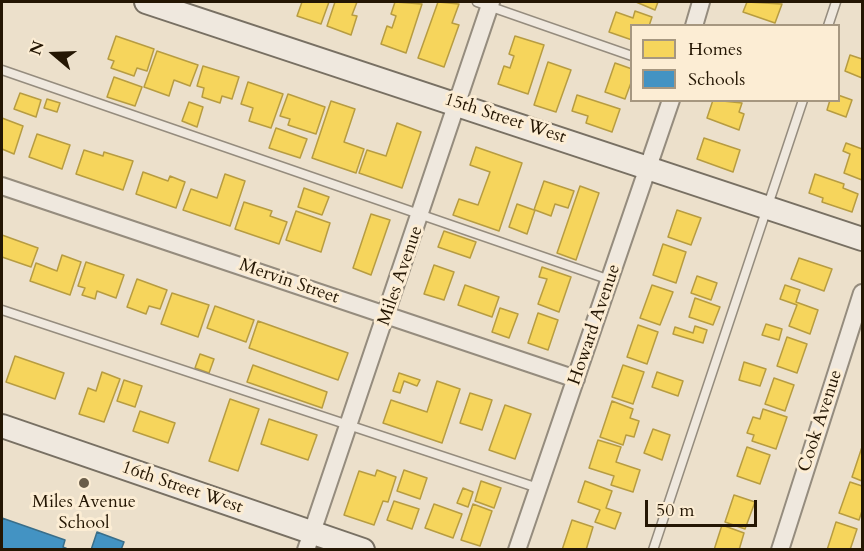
<!DOCTYPE html>
<style>
body{margin:0}
#map{position:relative;width:864px;height:551px;overflow:hidden;background:#ece0cb;font-family:Cardo,serif}
canvas{display:block}
.frame{position:absolute;inset:0;border:3px solid #241603;pointer-events:none}
.legend{position:absolute;left:630px;top:24px;width:210px;height:78px;box-sizing:border-box;background:#fcedd4;border:2px solid #a69780;margin:0;padding:8px 10px;list-style:none;font-size:18px;color:#241603}
.legend li{display:flex;align-items:center;gap:12px;height:30px}
.legend b{width:30px;border:2px solid #a69780}
.north{position:absolute;left:24px;top:24px;width:60px;height:60px;-webkit-text-stroke:4px #fcedd4;paint-order:stroke;rotate:289deg;font-size:16px;font-weight:700;line-height:24px;text-align:center;color:#241603}
.north::after{content:'';display:block;margin:auto;width:21px;height:27px;background:#241603;clip-path:polygon(50% 0,100% 100%,50% 72%,0 100%)}
.scale{position:absolute;left:645px;top:500px;width:112px;height:27px;box-sizing:border-box;border:3px solid #241603;border-top:0;padding-left:8px;font-size:18px;line-height:21px;white-space:nowrap;color:#241603;-webkit-text-stroke:4px #fcedd4;paint-order:stroke}
</style>
<div id="map">
<canvas width="864" height="551"></canvas>
<div class="frame"></div>
<ul class="legend">
<li><b style="height:16px;background:#f6d55c"></b>Homes</li>
<li><b style="height:16px;background:#4393c3"></b>Schools</li>
</ul>
<div class="north">N</div>
<div class="scale">50 m</div>
</div>
<script>
const g = document.querySelector('canvas').getContext('2d');
g.lineJoin = 'round';
function fillPath(path, color) {
  g.fillStyle = color;
  g.fill(path, 'evenodd');
}
function shape(rows) {
  const path = new Path2D();
  for (const r of rows) {
    path.moveTo(r[0], r[1]);
    for (let i = 2; i < r.length; i += 2) path.lineTo(r[i], r[i + 1]);
  }
  return path;
}
function trace(path, color, width, dash) {
  g.strokeStyle = color;
  g.lineWidth = width;
  g.lineCap = dash ? 'butt' : 'round';
  g.setLineDash(dash || []);
  g.stroke(path);
}
function label(font, color, halo, rows, align = 'center') {
  g.font = font + ' Cardo,serif';
  g.lineWidth = 6;
  g.setLineDash([]);
  g.textBaseline = 'middle';
  g.strokeStyle = halo;
  g.fillStyle = color;
  for (const [text, x, y, turn = 0] of rows) {
    g.save();
    g.translate(x, y);
    g.rotate((+turn || 0) * Math.PI / 180);
    g.textAlign = isNaN(turn) ? turn : align;
    if (halo) g.strokeText(text, 0, 0);
    g.fillText(text, 0, 0);
    g.restore();
  }
}
const homes = shape([
 [302,2,329,2,321,24,297,16,302,2],
 [335,2,357,2,352,15,357,16,351,35,327,26,335,2],
 [395,2,422,4,406,53,381,44,387,26,392,28,396,16,391,14,395,2],
 [438,2,459,4,452,23,459,25,444,67,418,58,438,2],
 [636,2,658,2,655,10,636,2],
 [747,2,782,4,775,23,743,12,747,2],
 [635,11,652,17,649,26,632,26,632,40,609,32,616,12,633,18,635,11],
 [116,36,154,49,147,71,137,68,134,76,111,68,114,61,108,59,116,36],
 [515,36,544,45,528,94,498,84,504,66,510,68,514,56,509,54,515,36],
 [157,51,198,65,190,86,174,80,169,96,144,87,157,51],
 [850,55,862,59,862,78,845,71,850,55],
 [548,62,571,70,556,112,534,105,548,62],
 [615,63,632,69,632,80,625,99,605,92,615,63],
 [203,66,239,77,232,99,222,96,220,103,202,97,204,88,197,86,203,66],
 [114,77,142,87,135,106,107,97,114,77],
 [248,82,283,94,271,128,249,121,253,108,241,104,248,82],
 [20,93,41,100,36,117,14,109,20,93],
 [288,94,325,107,316,134,288,125,290,119,280,116,288,94],
 [577,95,620,109,612,132,586,123,588,116,572,111,577,95],
 [838,95,852,100,846,117,827,110,830,100,838,100,838,95],
 [47,99,60,103,57,112,44,108,47,99],
 [713,100,742,103,739,112,744,114,739,130,707,118,713,100],
 [331,101,355,109,344,142,364,149,356,173,312,158,331,101],
 [189,102,203,107,197,127,182,121,189,102],
 [2,118,23,126,14,154,2,149,2,118],
 [397,123,421,132,402,188,359,173,367,150,386,156,397,123],
 [276,128,307,139,300,158,269,148,276,128],
 [37,134,70,145,62,169,29,157,37,134],
 [704,138,740,150,733,172,697,159,704,138],
 [846,143,862,149,862,180,844,173,850,154,843,151,846,143],
 [476,147,522,163,499,231,453,215,459,199,478,205,490,172,470,165,476,147],
 [84,150,103,156,104,152,133,161,123,190,76,174,84,150],
 [143,172,168,181,170,176,185,182,176,208,136,194,143,172],
 [225,174,245,181,230,226,183,210,191,189,217,198,225,174],
 [815,174,844,184,843,188,858,194,852,212,822,202,823,198,809,193,815,174],
 [544,181,574,191,568,208,555,204,551,216,535,210,527,234,509,227,517,204,534,210,544,181],
 [580,186,599,193,576,260,557,253,580,186],
 [304,188,329,197,322,215,298,207,304,188],
 [244,202,272,211,270,216,287,222,279,244,235,229,244,202],
 [677,210,701,218,691,245,668,237,677,210],
 [296,211,330,223,321,252,286,240,296,211],
 [371,214,390,220,371,275,353,268,371,214],
 [444,231,476,242,470,258,438,247,444,231],
 [2,235,38,248,31,267,2,257,2,235],
 [663,244,686,252,676,283,653,275,663,244],
 [62,255,81,262,70,295,30,281,36,263,57,271,62,255],
 [799,258,832,269,824,291,791,279,799,258],
 [86,262,124,275,116,298,97,291,95,299,82,295,85,288,78,286,86,262],
 [434,265,454,272,444,300,424,294,434,265],
 [542,267,571,277,559,312,538,304,547,279,539,277,542,267],
 [697,276,717,283,711,300,691,293,697,276],
 [137,279,167,290,160,309,149,306,146,314,127,307,137,279],
 [465,285,499,297,492,317,458,305,465,285],
 [652,285,673,292,660,325,640,318,652,285],
 [785,285,800,290,796,302,818,310,810,334,789,326,797,305,780,299,785,285],
 [172,293,209,305,198,337,161,324,172,293],
 [695,298,720,307,713,325,689,317,695,298],
 [215,306,254,320,246,342,207,328,215,306],
 [500,308,518,314,509,338,492,332,500,308],
 [538,313,558,320,548,350,528,343,538,313],
 [258,321,348,353,338,380,249,348,258,321],
 [766,324,782,329,779,340,762,335,766,324],
 [638,325,658,332,647,364,627,357,638,325],
 [695,326,707,330,703,343,673,334,675,327,693,333,695,326],
 [787,337,807,344,797,373,777,366,787,337],
 [200,354,214,359,209,373,195,368,200,354],
 [15,356,64,373,55,399,6,382,15,356],
 [744,362,766,369,760,386,739,380,744,362],
 [253,365,327,392,322,408,247,382,253,365],
 [623,365,644,372,633,404,612,397,623,365],
 [102,372,120,379,104,422,79,414,88,388,96,391,102,372],
 [657,372,683,381,678,396,652,387,657,372],
 [399,373,420,380,417,386,404,381,400,393,393,391,399,373],
 [774,378,794,385,785,411,765,404,774,378],
 [124,380,142,386,135,407,117,401,124,380],
 [437,381,460,389,442,443,383,423,391,400,427,412,437,381],
 [470,393,492,400,482,430,460,423,470,393],
 [230,399,259,409,238,471,209,461,230,399],
 [612,401,633,409,630,418,639,421,634,437,626,435,623,445,600,437,612,401],
 [505,405,531,414,515,459,489,450,505,405],
 [763,409,787,417,776,449,752,441,754,435,747,433,753,417,760,419,763,409],
 [140,411,175,423,168,443,133,431,140,411],
 [269,419,317,435,308,460,261,444,269,419],
 [653,429,670,435,662,460,644,453,653,429],
 [598,440,621,447,616,462,640,470,633,492,611,485,614,476,589,468,598,440],
 [747,447,770,455,760,484,737,476,747,447],
 [862,447,862,481,852,477,862,447],
 [377,470,396,477,388,502,383,501,374,525,344,515,359,471,375,476,377,470],
 [404,470,427,478,420,499,397,491,404,470],
 [481,481,501,488,494,508,475,501,481,481],
 [585,481,612,491,606,508,621,513,615,529,595,522,600,510,578,502,585,481],
 [850,482,862,486,862,511,859,520,839,513,850,482],
 [463,488,473,492,468,507,457,503,463,488],
 [734,495,755,502,745,529,725,522,734,495],
 [394,501,419,509,412,529,387,520,394,501],
 [434,504,462,514,453,538,425,528,434,504],
 [473,504,492,511,480,546,461,540,473,504],
 [572,520,593,527,586,550,562,550,572,520],
 [836,522,857,529,850,550,827,550,836,522],
 [722,525,744,533,739,550,714,550,722,525]
]);
fillPath(homes, '#f6d55c');
trace(homes, '#b79c41', 1.5);
const schools = shape([
 [2,518,65,540,63,547,70,550,2,550,2,518],
 [97,532,124,542,121,550,91,550,97,532]
]);
fillPath(schools, '#4393c3');
trace(schools, '#3a6e89', 1.5);
const lane = shape([
 [477,2,632,56],
 [828,26,836,2],
 [2,70,610,280],
 [2,310,538,488],
 [653,550,803,100]
]);
const street = shape([
 [694,26,701,2],
 [2,186,576,379],
 [306,550,491,2],
 [517,550,671,100],
 [780,550,862,293]
]);
const secondary = shape([
 [146,2,862,239],
 [2,426,363,550]
]);
trace(lane, '#958c7e', 11);
trace(street, '#958c7e', 20);
trace(secondary, '#787063', 26);
trace(lane, '#efe8de', 8);
trace(street, '#efe8de', 16);
trace(secondary, '#efe8de', 22);
for (const [x, y, r, color] of [
 [84,483,6,"#6a5d49"]
]) {
  const dot = new Path2D();
  dot.arc(x, y, r, 0, 2 * Math.PI);
  g.fillStyle = color;
  g.fill(dot);
  trace(dot, '#fcedd4', 2);
}
label('18px', '#241603', '#fcedd4', [
 ["15th Street West",505,119,18],
 ["Miles Avenue",401,276,-71],
 ["Mervin Street",289,282,19],
 ["Howard Avenue",595,325,-71],
 ["Cook Avenue",821,421,-72],
 ["16th Street West",182,488,19]
]);
label('18px', '#241603', '#fcedd4', [
 ["Miles Avenue",84,503],
 ["School",84,524]
]);
</script>
